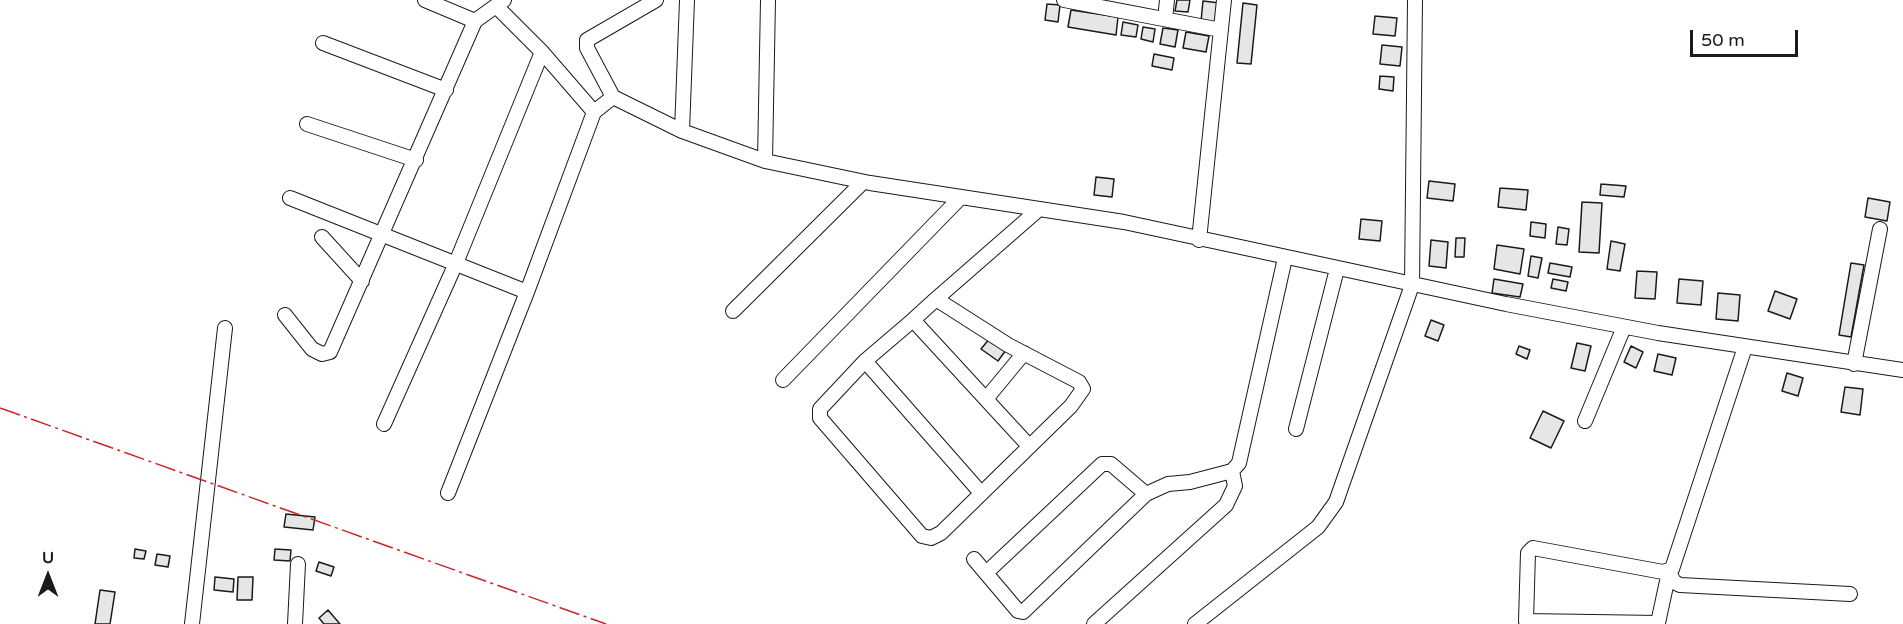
<!DOCTYPE html>
<style>
body{margin:0}
#map{position:relative;width:1903px;height:624px;overflow:hidden;background:#fff;font-family:"Varela Round",sans-serif}
canvas{display:block}
.north{position:absolute;left:18px;top:546px;width:60px;height:60px;-webkit-text-stroke:4px #fff;paint-order:stroke;rotate:0deg;font-size:16px;font-weight:700;line-height:24px;text-align:center;color:#1a1a1a}
.north::after{content:'';display:block;margin:auto;width:21px;height:27px;background:#1a1a1a;clip-path:polygon(50% 0,100% 100%,50% 72%,0 100%)}
.scale{position:absolute;left:1690px;top:30px;width:108px;height:27px;box-sizing:border-box;border:3px solid #1a1a1a;border-top:0;padding-left:8px;font-size:18px;line-height:21px;white-space:nowrap;color:#1a1a1a;-webkit-text-stroke:4px #fff;paint-order:stroke}
</style>
<div id="map">
<canvas width="1903" height="624"></canvas>
<div class="north">U</div>
<div class="scale">50 m</div>
</div>
<script>
const g = document.querySelector('canvas').getContext('2d');
g.lineJoin = 'round';
function fillPath(path, color) {
  g.fillStyle = color;
  g.fill(path, 'evenodd');
}
function shape(rows) {
  const path = new Path2D();
  for (const r of rows) {
    path.moveTo(r[0], r[1]);
    for (let i = 2; i < r.length; i += 2) path.lineTo(r[i], r[i + 1]);
  }
  return path;
}
function trace(path, color, width, dash) {
  g.strokeStyle = color;
  g.lineWidth = width;
  g.lineCap = dash ? 'butt' : 'round';
  g.setLineDash(dash || []);
  g.stroke(path);
}
const building = shape([
 [1177,0,1190,0,1188,12,1175,11,1177,0],
 [1203,1,1220,3,1218,23,1201,21,1203,1],
 [1243,3,1257,5,1251,64,1237,63,1243,3],
 [1047,4,1060,5,1058,22,1045,20,1047,4],
 [1071,10,1118,17,1116,35,1068,27,1071,10],
 [1375,16,1397,18,1395,36,1373,34,1375,16],
 [1123,22,1138,25,1136,37,1121,35,1123,22],
 [1143,27,1155,29,1153,42,1141,39,1143,27],
 [1163,28,1178,30,1175,47,1160,44,1163,28],
 [1186,32,1209,36,1206,52,1183,48,1186,32],
 [1382,45,1402,47,1400,66,1380,64,1382,45],
 [1154,54,1174,58,1172,70,1152,66,1154,54],
 [1380,76,1394,77,1393,91,1379,89,1380,76],
 [1096,177,1114,179,1112,197,1094,195,1096,177],
 [1429,181,1455,184,1453,201,1427,198,1429,181],
 [1601,184,1626,186,1624,197,1600,195,1601,184],
 [1500,188,1528,190,1526,210,1498,207,1500,188],
 [1868,198,1890,202,1887,221,1865,217,1868,198],
 [1582,202,1602,203,1599,253,1579,252,1582,202],
 [1361,219,1382,221,1380,241,1359,239,1361,219],
 [1531,222,1546,224,1545,238,1530,236,1531,222],
 [1558,227,1569,229,1567,245,1556,244,1558,227],
 [1456,238,1465,238,1464,257,1455,257,1456,238],
 [1431,240,1448,242,1446,268,1429,266,1431,240],
 [1611,241,1625,244,1620,271,1607,269,1611,241],
 [1497,245,1524,249,1520,274,1494,269,1497,245],
 [1531,256,1542,258,1538,278,1528,276,1531,256],
 [1550,263,1572,267,1570,277,1548,273,1550,263],
 [1851,263,1864,265,1851,337,1839,335,1851,263],
 [1637,271,1657,272,1655,299,1635,298,1637,271],
 [1494,279,1523,284,1520,297,1492,293,1494,279],
 [1553,279,1568,282,1566,291,1551,288,1553,279],
 [1679,279,1703,281,1701,305,1677,303,1679,279],
 [1775,291,1797,299,1790,319,1768,311,1775,291],
 [1718,293,1740,295,1738,321,1716,319,1718,293],
 [1431,320,1444,325,1438,341,1425,336,1431,320],
 [990,338,1006,350,998,361,981,349,990,338],
 [1577,343,1591,346,1585,371,1571,368,1577,343],
 [1519,346,1530,350,1527,359,1516,354,1519,346],
 [1631,346,1643,352,1636,368,1624,362,1631,346],
 [1658,354,1676,358,1672,375,1654,371,1658,354],
 [1787,373,1803,378,1798,396,1782,391,1787,373],
 [1845,387,1863,389,1860,415,1841,412,1845,387],
 [1543,411,1564,421,1551,448,1530,438,1543,411],
 [286,514,315,517,313,530,284,527,286,514],
 [135,549,146,551,144,559,134,558,135,549],
 [275,549,291,550,290,561,274,560,275,549],
 [157,554,170,556,168,567,155,565,157,554],
 [319,562,334,567,331,576,316,571,319,562],
 [215,577,234,579,233,592,214,590,215,577],
 [238,577,253,577,252,600,237,600,238,577],
 [100,590,115,592,110,624,95,624,100,590],
 [328,610,340,624,324,624,319,618,328,610]
]);
fillPath(building, '#e6e6e6');
trace(building, '#1a1a1a', 1.5);
const minor = shape([
 [425,0,475,21],
 [1064,0,1221,30],
 [496,6,542,52,594,112],
 [1165,19,1167,0],
 [323,43,446,90],
 [613,97,587,48,587,40,656,0],
 [307,124,416,160],
 [682,131,687,0],
 [765,161,768,0],
 [290,198,527,292],
 [322,237,362,281],
 [1199,240,1224,0],
 [936,299,1008,345,1079,382,1083,389,1071,406,941,533,931,538,922,536,820,418,820,409,865,361,913,320,936,299,1038,210],
 [733,311,863,182],
 [285,315,312,349,322,354,330,352,475,21,504,0],
 [913,320,1029,446],
 [865,361,981,493],
 [1854,364,1880,229],
 [783,380,960,198],
 [986,399,1024,353],
 [1585,421,1624,327],
 [384,424,456,263,542,52],
 [1296,429,1337,269],
 [448,493,527,292,594,112,613,97,682,131,765,161,870,183,1124,222,1506,304,1658,333,1903,370],
 [974,559,1018,611,1023,612,1146,494,1168,484,1190,482,1232,471,1239,463,1285,258],
 [1669,572,1658,623,1526,621,1528,553,1533,548,1663,572,1672,569,1745,347],
 [1669,572,1674,582,1680,585,1850,594],
 [986,573,1102,464,1111,464,1146,494],
 [192,624,225,328],
 [295,624,298,564],
 [1094,624,1226,505,1235,486,1232,471],
 [1195,624,1318,527,1336,502,1412,285,1415,0]
]);
trace(minor, '#1a1a1a', 16);
trace(minor, '#fff', 14);
trace(shape([
 [0,408,606,624]
]), '#c62828', 1.5, [21, 4.5, 3, 4.5]);
</script>
